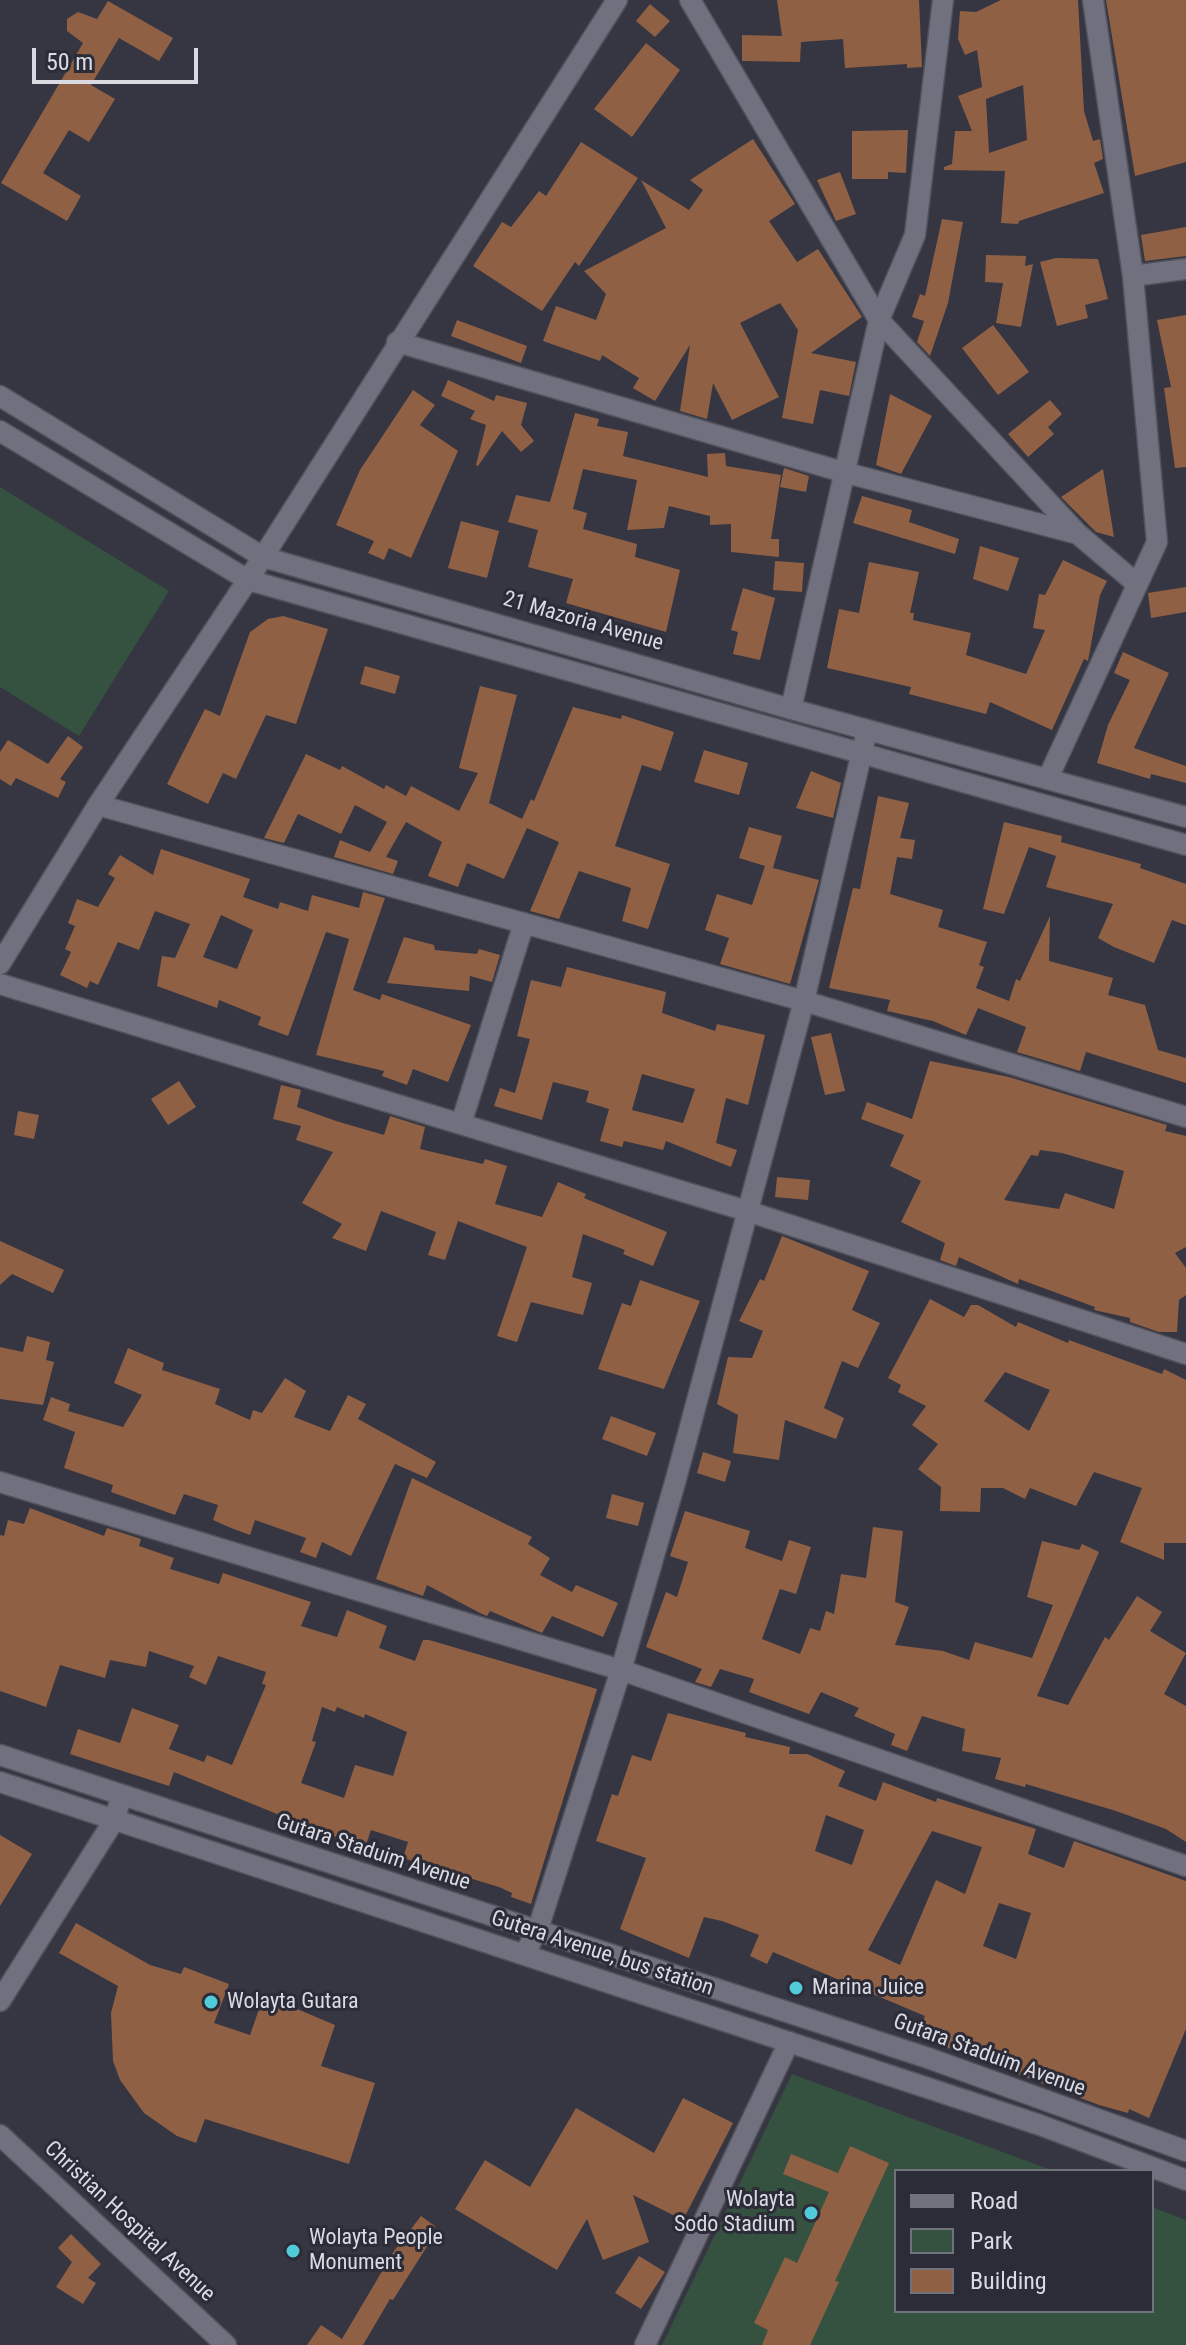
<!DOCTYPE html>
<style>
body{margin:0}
#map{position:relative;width:1186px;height:2345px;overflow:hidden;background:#353642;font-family:"Roboto Condensed",sans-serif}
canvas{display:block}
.legend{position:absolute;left:894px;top:2169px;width:260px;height:144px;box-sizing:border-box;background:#2b2c38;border:2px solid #71727c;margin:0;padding:10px 14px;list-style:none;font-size:24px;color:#d9dae2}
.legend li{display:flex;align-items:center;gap:16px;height:40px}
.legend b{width:40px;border:2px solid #71727c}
.scale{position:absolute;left:32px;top:48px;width:166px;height:36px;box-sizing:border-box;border:4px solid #d9dae2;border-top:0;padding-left:10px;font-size:24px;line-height:28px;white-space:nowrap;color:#d9dae2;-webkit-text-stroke:6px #2b2c38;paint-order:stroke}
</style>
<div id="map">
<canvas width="1186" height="2345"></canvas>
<ul class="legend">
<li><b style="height:10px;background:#70707e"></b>Road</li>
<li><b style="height:22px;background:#35513f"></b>Park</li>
<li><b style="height:22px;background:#906045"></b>Building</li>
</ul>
<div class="scale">50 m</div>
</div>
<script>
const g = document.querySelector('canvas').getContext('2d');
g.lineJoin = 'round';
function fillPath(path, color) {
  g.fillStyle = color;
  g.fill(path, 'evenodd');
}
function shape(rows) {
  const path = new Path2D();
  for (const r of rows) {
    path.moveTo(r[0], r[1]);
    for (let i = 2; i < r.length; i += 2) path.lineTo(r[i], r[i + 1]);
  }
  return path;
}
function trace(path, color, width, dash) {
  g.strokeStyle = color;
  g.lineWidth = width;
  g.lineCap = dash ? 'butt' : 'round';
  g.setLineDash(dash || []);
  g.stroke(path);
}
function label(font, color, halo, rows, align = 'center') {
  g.font = font + ' "Roboto Condensed",sans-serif';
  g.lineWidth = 6;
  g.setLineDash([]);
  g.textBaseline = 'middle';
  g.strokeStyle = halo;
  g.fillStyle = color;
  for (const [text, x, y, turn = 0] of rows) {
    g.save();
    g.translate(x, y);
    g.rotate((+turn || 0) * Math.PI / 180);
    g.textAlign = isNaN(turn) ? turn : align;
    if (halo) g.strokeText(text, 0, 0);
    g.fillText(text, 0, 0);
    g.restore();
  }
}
fillPath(shape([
 [0,487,169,591,79,736,0,687],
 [792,2074,1054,2171,896,2171,896,2311,1152,2311,1152,2207,1186,2220,1186,2345,662,2345]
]), '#35513f');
fillPath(shape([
 [777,0,919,0,922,67,907,68,907,64,845,68,843,39,801,42,800,62,742,61,742,35,782,36],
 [1001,0,1078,0,1084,111,1093,141,1100,139,1103,159,1094,163,1104,193,1019,221,1018,224,1001,223,1005,171,944,170,944,167,952,164,955,131,972,131,958,96,982,87,977,50,965,55,958,39,960,11,976,12],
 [1023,85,1027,140,989,153,986,99],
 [1106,0,1186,0,1186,162,1135,176],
 [108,1,173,38,159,61,119,38,91,85,115,99,89,142,69,130,43,173,81,196,67,221,1,183,83,43,67,31,67,19,78,12,97,19],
 [650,4,670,21,655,37,636,21],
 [646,43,680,70,632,137,594,109],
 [908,130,906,173,888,172,888,179,852,179,852,131],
 [753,139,795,204,769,221,797,262,818,249,862,317,811,353,856,362,849,396,820,390,813,424,782,418,798,330,780,303,740,323,779,397,732,420,713,383,707,419,680,411,690,345,655,401,633,388,639,378,602,355,600,361,543,341,556,306,596,320,606,294,584,271,666,228,641,180,689,210,703,190,690,180],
 [581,142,638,178,579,266,575,262,542,311,473,266,502,222,511,227,539,191,546,196],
 [840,172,856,214,836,221,817,180],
 [942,219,963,222,948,303,930,356,917,342,924,321,912,317,920,294,925,296],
 [1186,227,1186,256,1145,261,1141,235],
 [986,255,1026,256,1025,266,1033,264,1021,327,996,323,1003,283,985,282],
 [1056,258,1098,259,1108,299,1085,305,1088,318,1057,326,1040,262],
 [1186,315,1186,467,1175,468,1164,388,1171,387,1157,320],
 [457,320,527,346,521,363,451,336],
 [993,325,1029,372,998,395,962,348],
 [448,380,494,401,496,395,527,403,521,425,534,441,521,452,502,431,478,466,476,465,486,425,470,419,475,411,441,396],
 [413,390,435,405,420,425,458,451,411,558,389,548,384,560,368,553,374,541,336,525,360,470],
 [890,394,932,416,901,474,876,465],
 [1050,400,1062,414,1048,427,1054,434,1028,457,1008,434],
 [575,413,599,419,597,426,628,432,623,456,708,477,707,454,725,453,726,466,781,475,771,539,779,539,779,557,731,552,731,524,710,525,710,516,669,506,664,528,627,530,637,480,583,469,573,509,587,513,583,529,637,544,635,557,680,570,666,632,566,603,573,579,528,567,538,530,508,522,516,495,550,502],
 [784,468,809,476,806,492,780,487],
 [1103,469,1114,537,1096,532,1061,497],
 [862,496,912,510,909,522,959,539,955,554,853,523],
 [461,521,499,531,487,578,448,568],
 [980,546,1019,558,1008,591,973,579],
 [1063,560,1107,581,1100,595,1088,661,1084,659,1052,730,990,702,986,714,909,694,911,687,827,668,839,609,859,613,869,562,919,572,910,613,914,613,913,620,971,633,966,655,1026,674,1045,630,1033,628,1039,594,1045,595],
 [775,561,804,563,802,592,773,590],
 [1186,587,1186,612,1151,618,1148,593],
 [743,588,775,598,760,660,733,654,738,632,731,630],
 [283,616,328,629,296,724,266,715,236,779,223,773,208,804,167,784,205,709,220,716,250,632,268,619],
 [1123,652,1169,673,1134,748,1186,766,1186,783,1151,774,1150,779,1097,763,1108,725,1130,680,1114,673],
 [365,666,400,676,395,694,360,684],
 [480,686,517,695,489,803,522,819,531,799,534,801,573,707,621,719,622,715,674,732,661,771,642,765,615,846,670,864,648,929,622,921,631,888,579,871,559,919,530,911,559,842,527,828,504,879,467,863,458,887,428,876,442,842,406,822,386,857,398,861,393,874,334,857,340,840,370,852,387,822,355,805,341,834,298,814,284,843,264,838,306,754,340,770,342,766,384,789,386,785,406,796,411,786,459,811,478,773,459,768],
 [68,736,83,747,60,779,66,782,58,798,16,778,11,786,0,779,0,752,8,740,48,764],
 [704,750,748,763,739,795,694,782],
 [811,771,841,783,833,818,796,808],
 [878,796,909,803,900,838,915,840,912,859,897,857,890,894,943,910,938,927,987,942,979,965,984,967,976,988,1009,1001,1016,979,1020,981,1050,916,1049,961,1113,978,1108,995,1145,1005,1158,1050,1186,1058,1186,1083,1086,1052,1080,1071,1017,1052,1026,1027,978,1008,966,1035,933,1021,887,1011,890,1000,829,988,853,888,860,889],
 [1004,822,1062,836,1061,842,1141,864,1140,868,1186,884,1186,925,1172,920,1154,963,1114,947,1098,938,1113,904,1046,887,1056,856,1029,847,1004,914,983,909],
 [749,827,782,836,773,868,819,880,790,984,720,964,729,938,705,930,717,894,752,905,765,866,739,858],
 [161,849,250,879,243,897,278,909,280,902,308,911,312,895,359,908,363,892,385,898,353,990,380,1000,382,994,471,1025,448,1082,413,1069,407,1085,382,1076,384,1071,316,1055,349,939,326,932,288,1036,258,1025,261,1017,219,1000,217,1008,157,986,162,956,175,958,190,924,155,911,139,950,118,942,98,985,90,981,87,988,60,975,71,952,65,949,75,926,68,923,77,899,98,907,115,878,108,874,120,855,153,875],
 [221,915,253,930,237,969,203,957],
 [404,937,434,945,435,950,477,954,479,949,500,955,492,982,470,976,469,991,387,983],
 [567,967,666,992,662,1013,715,1031,717,1024,765,1035,748,1105,726,1098,716,1143,737,1150,731,1167,666,1141,663,1150,624,1141,622,1147,600,1141,609,1109,586,1102,589,1091,553,1082,542,1120,494,1106,500,1088,515,1093,530,1039,517,1036,531,980,561,987],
 [642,1074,695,1089,683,1123,632,1110],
 [831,1033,845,1091,825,1095,811,1037],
 [930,1061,1009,1077,1167,1125,1165,1131,1186,1136,1186,1247,1175,1253,1186,1268,1186,1295,1179,1300,1177,1332,1159,1332,1130,1322,1130,1318,1094,1310,1095,1307,1019,1279,1018,1284,959,1257,956,1266,940,1260,945,1243,901,1222,921,1181,890,1166,904,1135,861,1119,867,1102,912,1119],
 [1040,1150,1062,1153,1124,1171,1114,1209,1065,1193,1059,1209,1004,1200,1031,1155,1038,1156],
 [179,1081,196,1107,168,1125,151,1099],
 [281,1085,301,1090,297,1107,336,1121,384,1135,390,1116,425,1127,420,1149,483,1164,485,1159,507,1166,495,1204,542,1217,558,1182,586,1194,584,1198,667,1232,653,1266,623,1254,625,1250,583,1234,572,1277,592,1283,583,1315,531,1302,517,1342,497,1336,527,1247,458,1221,445,1260,428,1255,436,1232,381,1211,366,1251,332,1238,342,1224,302,1203,333,1152,296,1140,301,1126,273,1119],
 [18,1111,39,1115,34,1139,14,1135],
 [777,1177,810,1180,808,1200,775,1197],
 [782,1236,869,1271,852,1310,880,1323,858,1368,842,1361,824,1408,844,1418,836,1439,785,1420,779,1460,733,1453,738,1415,717,1404,728,1357,752,1358,763,1331,739,1321,760,1279,764,1281],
 [0,1241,64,1270,53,1293,12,1274,0,1285],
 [640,1280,700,1301,664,1389,598,1369,622,1303,631,1306],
 [930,1299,964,1317,971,1305,978,1305,1016,1327,1018,1322,1068,1343,1069,1340,1162,1374,1164,1369,1186,1380,1186,1543,1164,1543,1164,1560,1120,1542,1142,1488,1094,1472,1076,1506,1030,1488,1025,1499,1003,1488,981,1488,980,1512,940,1511,941,1487,918,1469,938,1444,912,1425,926,1406,898,1392,901,1385,888,1378],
 [1005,1372,1050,1390,1029,1431,984,1401],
 [27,1336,50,1342,46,1360,54,1362,43,1405,0,1399,0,1347,23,1352],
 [128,1348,164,1363,162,1370,220,1389,215,1404,250,1420,253,1410,262,1413,285,1378,306,1391,294,1417,330,1431,348,1395,366,1404,358,1419,436,1462,427,1478,395,1464,351,1556,322,1542,316,1558,300,1552,306,1538,255,1520,250,1535,231,1528,213,1520,218,1505,184,1494,175,1515,111,1492,113,1485,64,1468,75,1432,43,1420,51,1397,70,1404,68,1411,123,1427,142,1395,114,1383],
 [611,1416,656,1433,647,1456,602,1439],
 [703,1452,731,1461,725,1482,697,1473],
 [412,1478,532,1537,528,1544,550,1558,540,1575,572,1592,576,1585,618,1603,603,1637,552,1616,542,1633,490,1611,487,1616,482,1614,427,1585,423,1596,376,1579],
 [612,1494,644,1503,638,1526,606,1518],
 [30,1508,104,1536,107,1528,141,1539,139,1546,174,1558,170,1569,219,1584,223,1573,311,1602,301,1626,337,1637,347,1610,387,1626,379,1648,415,1661,423,1640,429,1640,597,1689,531,1904,511,1897,512,1893,499,1887,403,1858,408,1842,371,1830,366,1845,326,1834,174,1772,169,1786,70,1754,78,1729,120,1743,132,1708,179,1725,169,1749,204,1762,207,1755,232,1765,266,1685,262,1684,266,1672,218,1656,206,1685,189,1677,194,1666,149,1651,146,1667,110,1660,105,1678,60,1665,46,1707,0,1691,0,1535,4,1536,8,1520,24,1524],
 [322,1707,335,1712,337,1707,364,1718,365,1714,407,1732,393,1776,355,1765,344,1798,301,1783,316,1742,312,1741],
 [685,1511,750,1531,745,1548,782,1561,789,1540,811,1547,796,1594,780,1589,762,1639,800,1654,810,1628,820,1631,826,1611,834,1614,841,1574,866,1578,873,1527,903,1531,895,1602,909,1607,895,1645,943,1651,969,1660,975,1642,1032,1658,1053,1605,1027,1597,1042,1541,1079,1550,1082,1544,1099,1552,1037,1696,1068,1705,1105,1637,1109,1640,1137,1596,1162,1612,1150,1631,1186,1653,1164,1694,1186,1706,1186,1842,1166,1829,1116,1811,1026,1784,1025,1787,995,1779,1001,1758,962,1751,965,1729,922,1716,907,1751,891,1745,895,1734,854,1716,859,1708,821,1692,809,1714,749,1692,754,1679,720,1669,711,1687,695,1682,702,1669,646,1647,666,1592,677,1597,688,1562,670,1556],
 [668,1713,746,1733,745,1737,790,1747,789,1754,807,1754,845,1771,838,1786,876,1801,883,1782,936,1802,937,1798,1036,1829,1028,1854,1064,1868,1074,1841,1186,1881,1186,2029,1149,2118,1129,2109,1128,2113,1099,2105,917,2036,925,2016,773,1952,767,1964,750,1956,759,1935,722,1921,704,1917,689,1958,620,1929,646,1858,596,1841,612,1794,618,1796,632,1755,651,1761],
 [826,1815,864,1830,852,1865,815,1851],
 [932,1831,982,1847,965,1894,936,1880,900,1965,868,1950],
 [999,1903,1031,1913,1016,1959,983,1946],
 [0,1835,32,1854,0,1906],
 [76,1923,150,1965,181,1974,184,1967,229,1984,214,2023,250,2035,264,1995,335,2025,321,2066,375,2083,349,2164,205,2119,196,2143,177,2136,144,2113,120,2080,113,2061,111,2013,118,1986,59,1953],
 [683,2098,733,2123,683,2220,633,2195,649,2242,603,2260,587,2219,557,2270,455,2209,485,2160,530,2187,576,2108,654,2153],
 [850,2146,889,2163,835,2281,839,2282,810,2345,762,2345,768,2330,754,2323,785,2257,797,2263,829,2192,783,2174,791,2154,838,2173],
 [421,2216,435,2226,423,2242,428,2245,393,2300,390,2299,363,2345,307,2345,321,2325,342,2339,394,2251],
 [71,2234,101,2264,88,2278,96,2283,83,2304,56,2287,72,2262,58,2248],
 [639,2256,665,2272,641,2309,615,2293]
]), '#906045');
const minor = shape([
 [690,0,879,320,1078,534,1137,584],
 [1133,276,1186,269],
 [397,342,843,472,1078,534],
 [791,709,879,320,915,235,943,0],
 [1048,778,1157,542,1133,276,1093,0],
 [98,805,804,1001,1186,1117],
 [0,984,747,1211,1186,1354],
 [461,1124,524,923],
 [0,1482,621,1670,1186,1866],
 [525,1953,538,1929,621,1670,676,1479,804,1001,867,730],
 [0,2001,113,1822,122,1796],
 [645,2345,789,2042]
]);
const secondary = shape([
 [0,396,263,557,791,709,1186,817],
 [0,431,248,580,1186,845],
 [0,964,98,805,263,557,617,0],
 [0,1755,928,2058,1186,2151],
 [0,1782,1040,2125,1186,2180],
 [0,2135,226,2345]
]);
trace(minor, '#52525c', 23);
trace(secondary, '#52525c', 23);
trace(minor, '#70707e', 20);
trace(secondary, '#70707e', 20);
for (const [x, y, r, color] of [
 [796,1988,8,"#52cbd8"],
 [211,2002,8,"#52cbd8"],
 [811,2213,8,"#52cbd8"],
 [293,2251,8,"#52cbd8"]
]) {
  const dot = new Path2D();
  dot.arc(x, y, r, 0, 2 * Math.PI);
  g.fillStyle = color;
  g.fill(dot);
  trace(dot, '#2b2c38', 3);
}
label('22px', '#d9dae2', '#2b2c38', [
 ["21 Mazoria Avenue",583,622,16],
 ["Gutara Staduim Avenue",373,1853,18],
 ["Gutera Avenue, bus station",602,1954,18],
 ["Gutara Staduim Avenue",989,2056,20],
 ["Christian Hospital Avenue",129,2222,43]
]);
label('22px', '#d9dae2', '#2b2c38', [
 ["Marina Juice",812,1988],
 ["Wolayta Gutara",227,2002],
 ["Wolayta",795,2200,"right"],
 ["Sodo Stadium",795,2225,"right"],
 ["Wolayta People",309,2238],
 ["Monument",309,2263]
], 'left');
</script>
